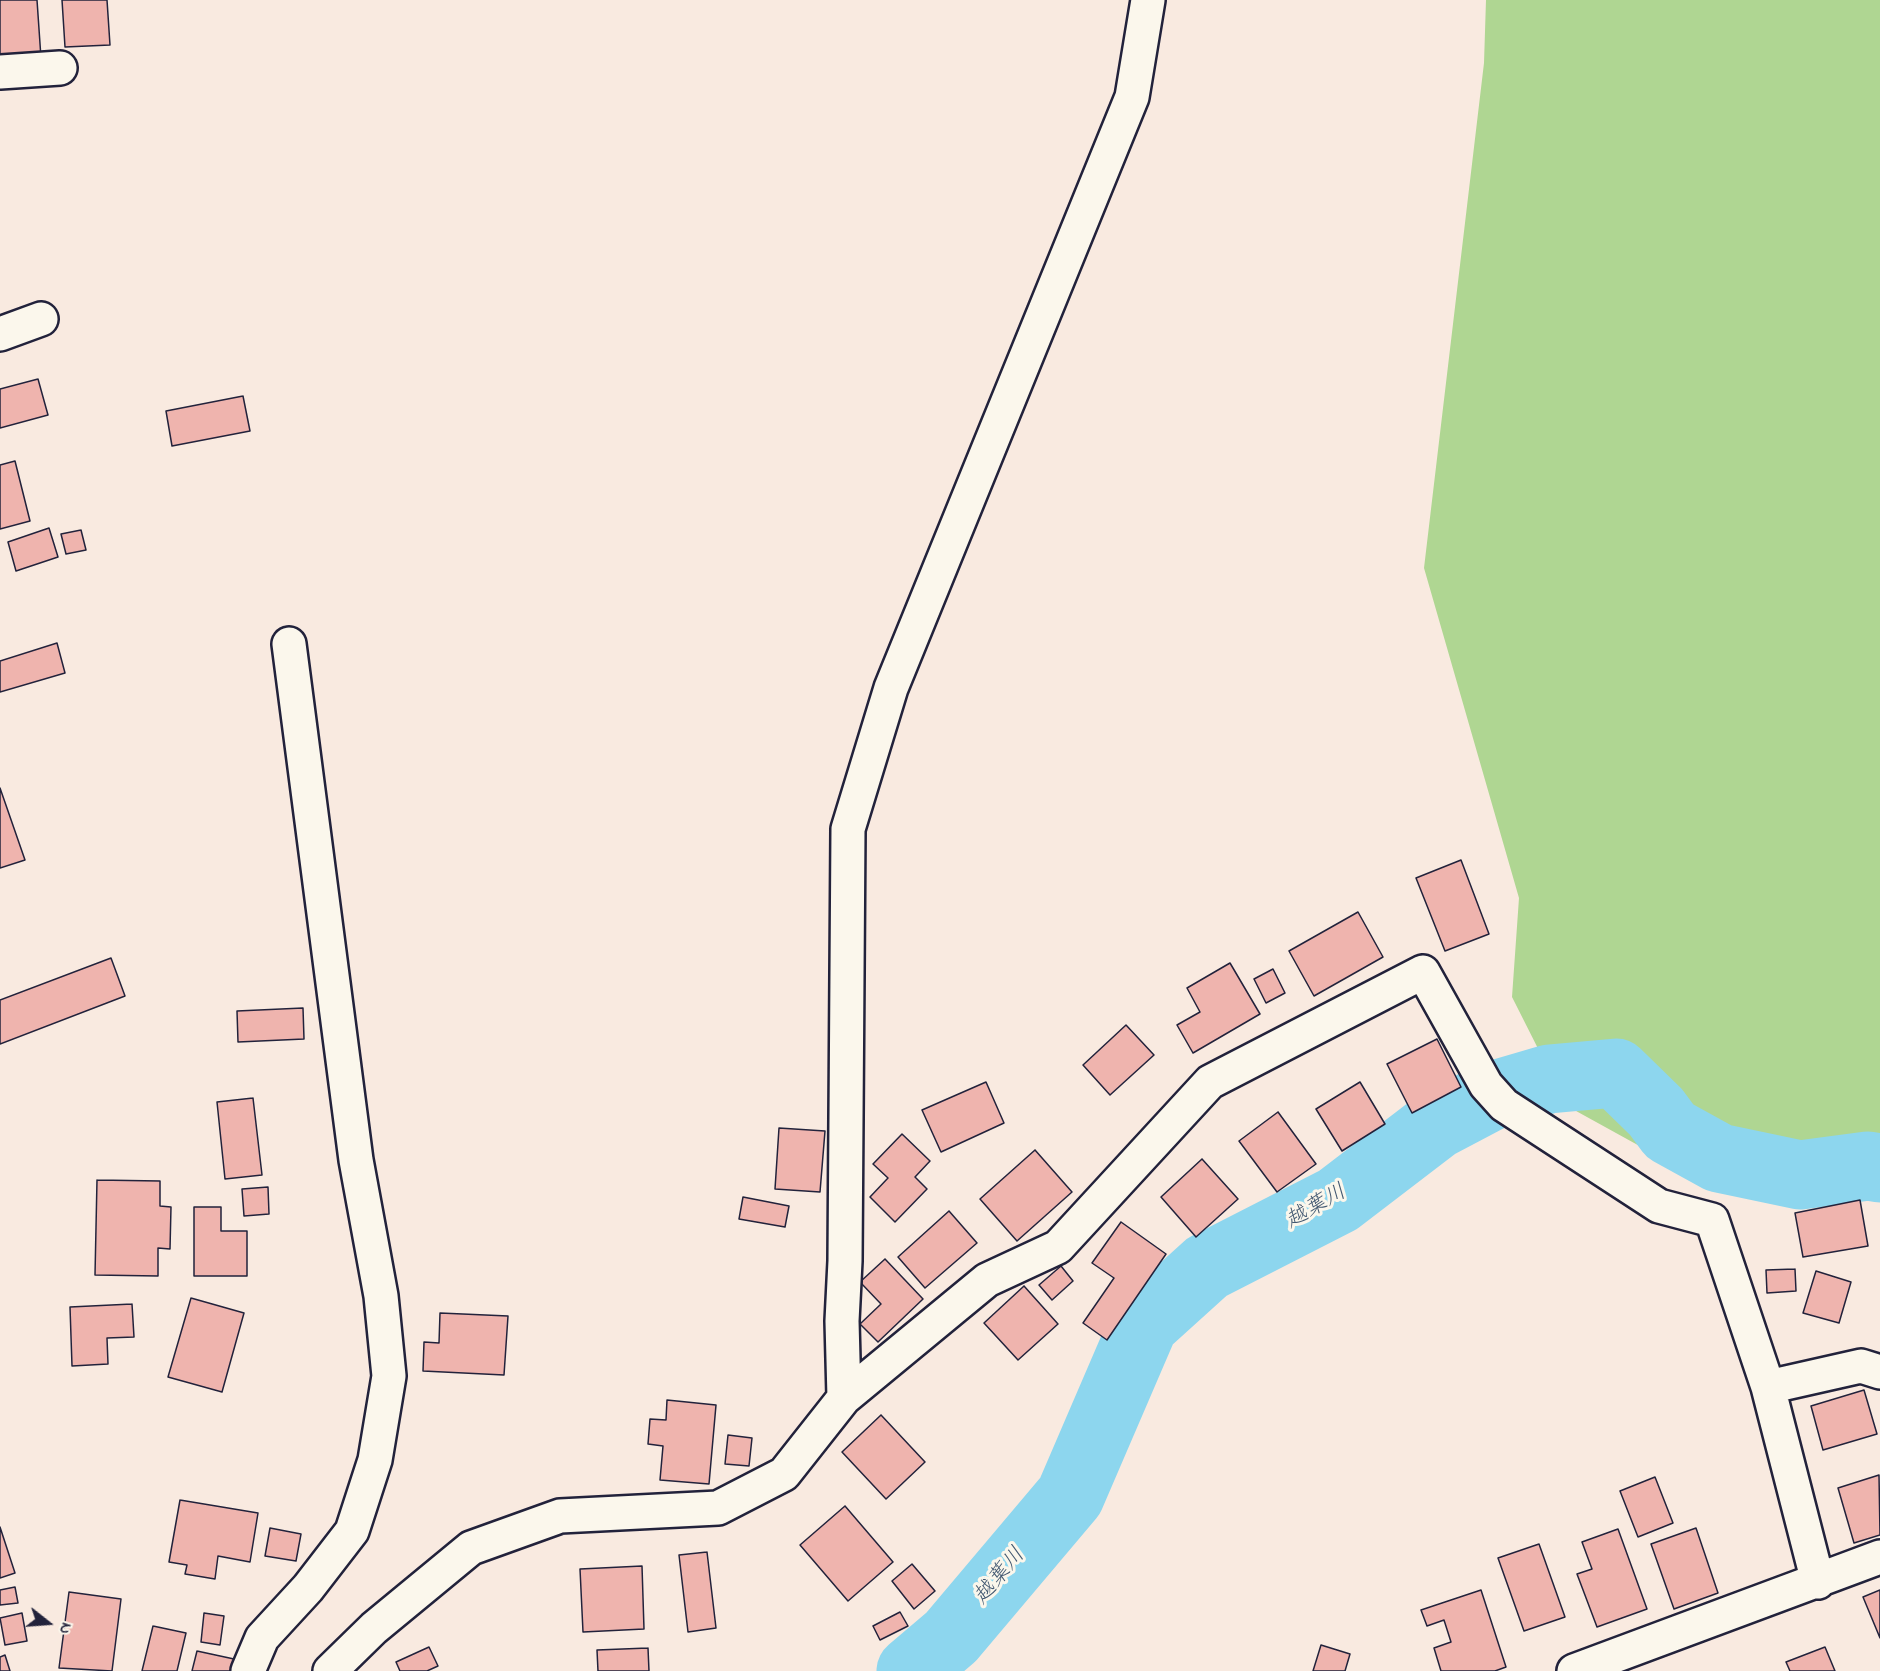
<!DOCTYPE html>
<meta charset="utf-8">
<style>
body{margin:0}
#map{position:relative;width:1880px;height:1671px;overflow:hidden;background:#f9eae0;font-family:"Indie Flower",sans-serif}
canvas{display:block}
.north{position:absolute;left:18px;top:1593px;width:60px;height:60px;-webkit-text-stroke:4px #fbf7ec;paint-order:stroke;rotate:107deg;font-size:16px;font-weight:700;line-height:24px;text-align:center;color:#22223b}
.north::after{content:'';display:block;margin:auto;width:21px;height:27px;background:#22223b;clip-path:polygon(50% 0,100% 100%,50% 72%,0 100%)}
</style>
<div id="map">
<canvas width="1880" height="1671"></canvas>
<div class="north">N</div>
</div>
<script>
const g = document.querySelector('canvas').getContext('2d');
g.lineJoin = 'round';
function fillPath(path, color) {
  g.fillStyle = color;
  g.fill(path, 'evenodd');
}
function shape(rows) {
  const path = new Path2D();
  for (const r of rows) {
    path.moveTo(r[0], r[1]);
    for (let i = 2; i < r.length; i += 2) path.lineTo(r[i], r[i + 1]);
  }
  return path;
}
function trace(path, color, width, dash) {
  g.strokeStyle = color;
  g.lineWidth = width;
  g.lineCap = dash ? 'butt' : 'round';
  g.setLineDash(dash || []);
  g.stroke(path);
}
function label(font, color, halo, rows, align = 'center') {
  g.font = font + ' "Indie Flower","Klee One",sans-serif';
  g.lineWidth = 6;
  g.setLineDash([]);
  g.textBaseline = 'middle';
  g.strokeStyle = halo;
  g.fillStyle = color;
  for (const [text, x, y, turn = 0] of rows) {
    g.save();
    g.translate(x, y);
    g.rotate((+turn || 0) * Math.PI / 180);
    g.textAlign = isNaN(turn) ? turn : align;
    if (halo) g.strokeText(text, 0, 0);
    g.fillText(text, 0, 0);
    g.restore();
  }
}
fillPath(shape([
 [1486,0,1880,0,1880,1167,1827,1144,1744,1137,1674,1165,1567,1106,1512,997,1519,898,1424,568,1484,63]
]), '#afd692');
trace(shape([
 [911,1671,951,1637,1070,1496,1144,1324,1207,1267,1338,1200,1436,1125,1491,1096,1549,1079,1616,1073,1656,1112,1670,1131,1719,1158,1800,1175,1868,1166,1880,1168]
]), '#8dd6ee', 69);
const building = shape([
 [0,0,37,0,41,58,0,60,0,0],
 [62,0,107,0,110,45,65,47,62,0],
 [38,379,48,415,0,428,0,389,38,379],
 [243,396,250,431,172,446,166,411,243,396],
 [15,461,30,521,0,529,0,465,15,461],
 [49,528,58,557,16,571,8,542,49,528],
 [81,530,86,550,66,554,61,534,81,530],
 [57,643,65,673,0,692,0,661,57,643],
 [0,788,25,860,0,868,0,788],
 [1461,860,1489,934,1445,951,1416,878,1461,860],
 [1358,912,1383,957,1314,996,1289,951,1358,912],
 [111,958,125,996,0,1044,0,1000,111,958],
 [1230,963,1260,1014,1193,1053,1177,1025,1200,1012,1187,988,1230,963],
 [1273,969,1285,993,1266,1003,1254,979,1273,969],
 [303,1008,304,1039,238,1042,237,1011,303,1008],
 [1126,1025,1154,1055,1110,1095,1083,1065,1126,1025],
 [1437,1039,1461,1087,1412,1113,1387,1064,1437,1039],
 [986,1082,1004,1123,941,1152,922,1110,986,1082],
 [1360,1082,1385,1124,1342,1151,1316,1109,1360,1082],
 [253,1098,262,1175,225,1179,217,1102,253,1098],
 [1278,1112,1316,1164,1277,1192,1239,1141,1278,1112],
 [779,1128,825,1131,820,1192,775,1189,779,1128],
 [902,1134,930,1161,915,1177,927,1189,895,1222,870,1197,888,1178,873,1164,902,1134],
 [1035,1150,1072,1192,1017,1241,980,1199,1035,1150],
 [1202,1159,1238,1199,1196,1237,1161,1197,1202,1159],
 [97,1180,160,1181,160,1206,171,1207,170,1249,158,1248,158,1276,95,1275,97,1180],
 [268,1187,269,1214,244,1216,242,1189,268,1187],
 [743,1197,789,1206,785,1227,739,1219,743,1197],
 [1860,1200,1868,1246,1803,1257,1795,1213,1860,1200],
 [194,1207,221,1207,221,1231,247,1231,247,1276,194,1276,194,1207],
 [949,1211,977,1243,925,1288,898,1257,949,1211],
 [1121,1222,1166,1254,1107,1340,1083,1323,1114,1278,1092,1263,1121,1222],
 [885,1259,923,1299,878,1342,860,1324,881,1304,860,1282,885,1259],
 [1061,1266,1073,1281,1052,1300,1039,1285,1061,1266],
 [1795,1269,1796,1291,1767,1293,1766,1270,1795,1269],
 [1816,1271,1851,1282,1839,1323,1803,1313,1816,1271],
 [1024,1286,1058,1324,1018,1360,984,1323,1024,1286],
 [191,1298,244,1313,222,1392,168,1377,191,1298],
 [132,1304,134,1337,107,1338,108,1364,72,1366,70,1307,132,1304],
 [440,1313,508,1316,504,1375,423,1371,424,1342,439,1343,440,1313],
 [1864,1390,1877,1434,1823,1450,1811,1406,1864,1390],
 [667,1400,716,1405,709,1484,660,1480,663,1446,648,1444,650,1419,666,1420,667,1400],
 [881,1415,925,1462,886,1499,842,1452,881,1415],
 [728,1435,752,1438,749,1466,725,1464,728,1435],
 [1879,1475,1880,1535,1854,1543,1838,1488,1879,1475],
 [1655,1477,1673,1523,1638,1537,1620,1491,1655,1477],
 [180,1500,258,1513,250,1562,218,1556,215,1579,185,1574,187,1565,169,1562,180,1500],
 [845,1506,893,1562,848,1601,800,1545,845,1506],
 [0,1527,15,1573,0,1578,0,1527],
 [270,1528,301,1534,296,1561,265,1556,270,1528],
 [1696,1528,1718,1593,1674,1609,1651,1544,1696,1528],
 [1618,1529,1647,1609,1597,1627,1577,1574,1592,1569,1582,1542,1618,1529],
 [1539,1544,1565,1617,1524,1631,1498,1558,1539,1544],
 [707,1552,716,1628,688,1632,679,1555,707,1552],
 [912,1564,935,1591,914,1609,892,1581,912,1564],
 [642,1566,644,1629,583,1632,580,1569,642,1566],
 [15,1587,18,1603,0,1605,0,1590,15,1587],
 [1481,1590,1506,1667,1495,1671,1441,1671,1434,1648,1451,1642,1444,1620,1427,1626,1421,1610,1481,1590],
 [1880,1590,1880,1638,1863,1597,1880,1590],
 [69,1592,121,1599,112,1671,59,1668,69,1592],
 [900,1612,908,1626,880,1640,873,1626,900,1612],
 [22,1613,27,1641,5,1645,0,1618,22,1613],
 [204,1613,224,1616,220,1645,201,1642,204,1613],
 [153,1626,186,1633,177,1671,142,1671,153,1626],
 [1321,1645,1350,1654,1345,1671,1313,1671,1321,1645],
 [429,1647,438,1666,427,1671,400,1671,396,1662,429,1647],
 [1825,1647,1835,1671,1790,1671,1786,1662,1825,1647],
 [648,1648,649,1671,598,1671,597,1650,648,1648],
 [197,1651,234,1659,231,1671,192,1671,197,1651],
 [5,1655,10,1671,0,1671,0,1657,5,1655]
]);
fillPath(building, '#efb4ae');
trace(building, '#22223b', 1.5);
const minor = shape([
 [0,72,60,68],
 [0,334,41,319],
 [1768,1387,1861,1366,1880,1372],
 [844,1398,987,1280,1058,1247,1210,1082,1423,972,1486,1085,1504,1105,1659,1206,1712,1220,1768,1387,1818,1582],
 [248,1671,262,1638,308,1588,352,1531,375,1460,389,1376,381,1296,356,1160,289,644],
 [330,1671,374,1628,471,1548,560,1516,718,1508,784,1474,844,1398,842,1321,845,1261,848,829,891,688,1132,97,1148,0],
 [1574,1671,1880,1557]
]);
trace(minor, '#22223b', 38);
trace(minor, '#fbf7ec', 33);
label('italic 22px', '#425871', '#fbf7ec', [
 ["越葉川",1317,1208,-30],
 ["越葉川",1001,1577,-50]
]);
</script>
